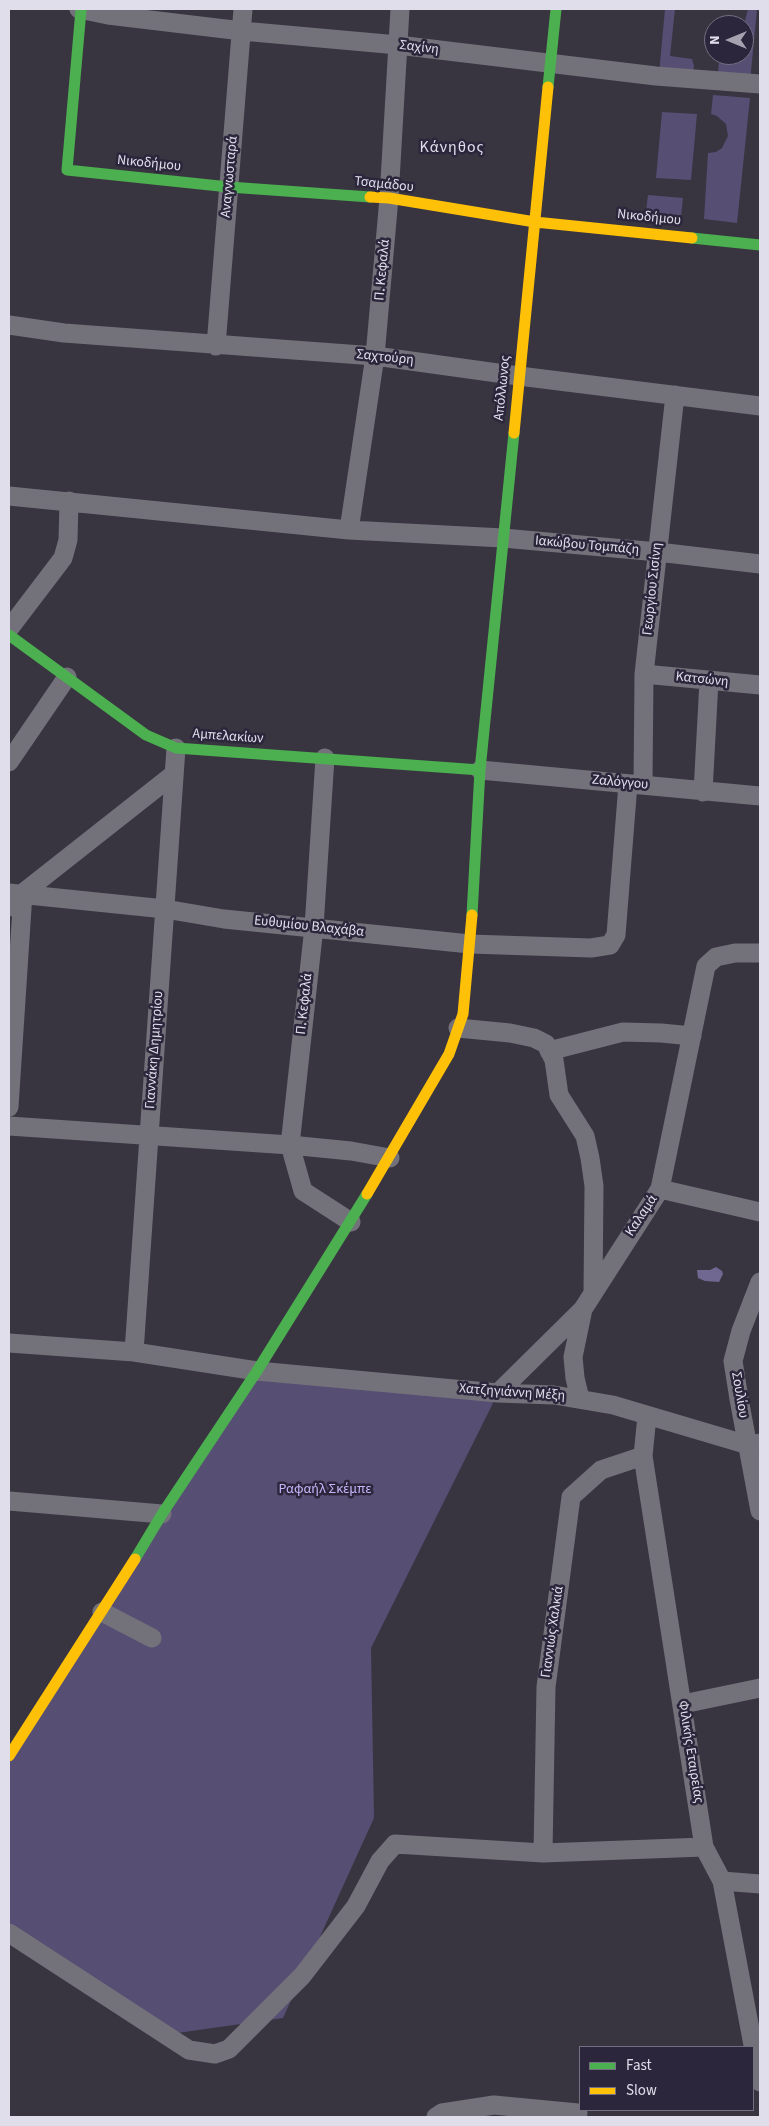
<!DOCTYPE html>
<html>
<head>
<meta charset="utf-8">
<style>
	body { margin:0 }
	#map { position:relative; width:769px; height:2126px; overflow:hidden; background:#383541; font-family:"Source Sans 3",sans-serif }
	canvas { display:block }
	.frame { position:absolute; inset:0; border:10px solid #e1deec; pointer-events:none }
	.legend { position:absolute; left:579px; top:2046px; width:175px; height:65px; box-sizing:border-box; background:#2b263b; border:1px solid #747082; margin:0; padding:6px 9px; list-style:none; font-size:15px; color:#e1deec }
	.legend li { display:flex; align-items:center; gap:10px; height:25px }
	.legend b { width:25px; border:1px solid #747082 }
	.north { position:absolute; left:704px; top:15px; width:50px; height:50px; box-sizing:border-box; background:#2b263b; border:1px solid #747082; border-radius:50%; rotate:270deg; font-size:14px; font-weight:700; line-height:20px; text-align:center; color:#e1deec }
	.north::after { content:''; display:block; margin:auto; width:18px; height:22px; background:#a6a3b0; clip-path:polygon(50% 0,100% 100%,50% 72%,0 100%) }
</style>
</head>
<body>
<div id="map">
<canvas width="769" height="2126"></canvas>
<div class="frame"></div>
<ul class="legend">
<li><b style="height:6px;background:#4caf50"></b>Fast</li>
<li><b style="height:6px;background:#ffc107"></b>Slow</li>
</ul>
<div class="north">N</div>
</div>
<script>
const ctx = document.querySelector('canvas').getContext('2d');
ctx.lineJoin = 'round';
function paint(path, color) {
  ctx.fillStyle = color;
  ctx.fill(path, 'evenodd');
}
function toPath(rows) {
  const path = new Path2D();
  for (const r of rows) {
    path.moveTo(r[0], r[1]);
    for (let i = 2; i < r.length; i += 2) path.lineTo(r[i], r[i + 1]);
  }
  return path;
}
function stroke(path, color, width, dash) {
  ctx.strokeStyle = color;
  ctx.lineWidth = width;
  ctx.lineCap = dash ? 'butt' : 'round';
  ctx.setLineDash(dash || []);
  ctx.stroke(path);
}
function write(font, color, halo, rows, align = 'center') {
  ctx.font = font + ' "Source Sans 3",sans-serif';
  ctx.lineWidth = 5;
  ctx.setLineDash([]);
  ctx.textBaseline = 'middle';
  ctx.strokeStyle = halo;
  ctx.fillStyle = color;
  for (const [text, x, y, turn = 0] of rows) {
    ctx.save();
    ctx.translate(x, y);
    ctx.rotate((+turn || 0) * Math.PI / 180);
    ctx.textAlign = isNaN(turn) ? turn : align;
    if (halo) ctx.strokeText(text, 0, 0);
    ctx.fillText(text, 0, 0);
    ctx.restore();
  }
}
paint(toPath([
	[665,9,675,9,670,56,692,59,694,66,693,72,659,74],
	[748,9,757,9,750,82,717,79,719,63,731,59,731,55,744,55,744,25],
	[713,95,750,98,737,223,704,219,708,153,716,152,722,148,728,136,726,124,717,116,711,114],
	[662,112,697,114,691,180,656,178],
	[648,195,683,198,681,216,646,212],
	[257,1371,498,1393,371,1648,374,1818,283,2018,170,2034,9,1925,9,1756]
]), '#574e74');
paint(toPath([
	[716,1267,722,1271,723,1274,719,1282,705,1281,698,1278,697,1270,710,1270]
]), '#716892');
stroke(toPath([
	[79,9,108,15,242,31,398,45,656,76,760,84],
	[9,325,64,333,375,356,519,376,760,406],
	[216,346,243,9],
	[9,496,349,530,503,538,658,552,760,564],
	[349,530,375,356,389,198,400,9],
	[9,629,63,558,68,540,69,501],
	[644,674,760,685],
	[325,758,314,927,290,1145,303,1191,351,1222],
	[9,762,67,677],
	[480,770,760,796],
	[643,784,644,674,675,395],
	[703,792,709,681],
	[9,893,165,909,224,919,470,944,591,948,610,945,616,935,628,784],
	[9,907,23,893,174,774],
	[458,1028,510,1033,534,1038,546,1044,554,1060,559,1095,585,1136,590,1158,594,1186,593,1292],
	[549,1051,623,1032,661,1033,692,1036],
	[9,1107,23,893],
	[9,1126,290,1145,351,1151,390,1158],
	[660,1189,760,1212],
	[760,1282,741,1331,733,1361,739,1399,760,1511],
	[9,1343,134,1352,257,1371,498,1393,554,1395,613,1405,748,1445,760,1443],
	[134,1352,176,748],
	[498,1393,583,1309,660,1189,706,966,716,957,735,953,760,953],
	[580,1399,575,1378,573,1357,583,1309],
	[647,1416,643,1456,704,1847,722,1881,760,2082],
	[9,1501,162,1514],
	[102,1612,152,1638],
	[683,1704,760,1688],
	[543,1853,546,1687,571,1497,601,1470,643,1456],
	[722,1881,760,1884],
	[9,1933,189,2050,215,2054,229,2049,302,1976,356,1906,380,1861,395,1844,543,1853,704,1847],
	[436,2117,442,2113,494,2105,578,2113]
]), '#737179', 19);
stroke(toPath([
	[81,10,67,170,229,187,370,197],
	[548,87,556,9],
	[692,238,760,245],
	[9,635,146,735,176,748,480,770],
	[472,915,480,770,514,433],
	[135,1559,162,1514,257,1371,367,1194]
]), '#4caf50', 11);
stroke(toPath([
	[370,197,389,198,535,222,692,238],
	[514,433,548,87],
	[367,1194,449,1054,463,1014,472,915],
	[9,1756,135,1559]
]), '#ffc107', 11);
write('14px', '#e1deec', '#2b263b', [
	["Σαχίνη",419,48,7],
	["Νικοδήμου",149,164,6],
	["Αναγνωσταρά",230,177,-85],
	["Τσαμάδου",384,185,6],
	["Νικοδήμου",649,218,6],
	["Π. Κεφαλά",383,270,-85],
	["Σαχτούρη",385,358,6],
	["Απόλλωνος",503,388,-84],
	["Ιακώβου Τομπάζη",587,546,5],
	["Γεωργίου Σισίνη",653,589,-84],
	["Κατσώνη",702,680,6],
	["Αμπελακίων",228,737,4],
	["Ζαλόγγου",620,783,5],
	["Ευθυμίου Βλαχάβα",309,927,6],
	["Π. Κεφαλά",305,1004,-84],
	["Γιαννάκη Δημητρίου",155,1050,-86],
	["Καλαμά",642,1216,-57],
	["Χατζηγιάννη Μέξη",512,1393,4],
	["Σουλίου",739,1395,80],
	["Γιαννιώς Χαλκιά",553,1632,-82],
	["Φιλικής Εταιρείας",690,1752,81]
]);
write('14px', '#c6b6fc', '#2b263b', [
	["Ραφαήλ Σκέμπε",325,1490]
]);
ctx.letterSpacing = '1px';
write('16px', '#e1deec', '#2b263b', [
	["Κάνηθος",452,148]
]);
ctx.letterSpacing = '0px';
</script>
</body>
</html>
